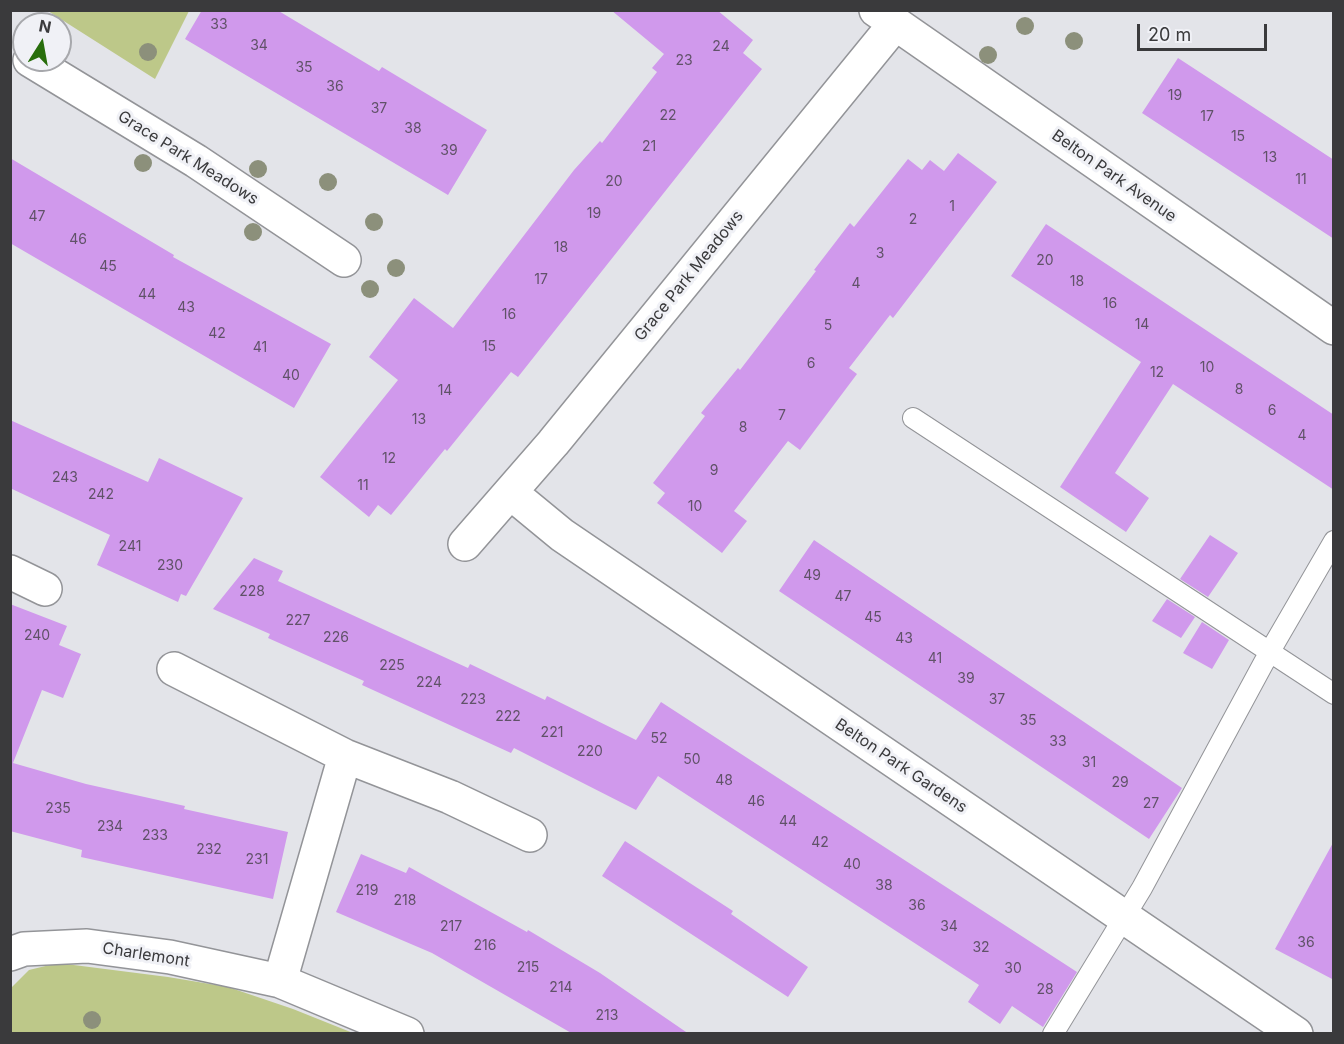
<!DOCTYPE html>
<html>
<head>
<meta charset="utf-8">
<style>
	body { margin:0 }
	#map { position:relative; width:1344px; height:1044px; overflow:hidden; background:#e3e4e9; font-family:Inter,sans-serif }
	canvas { display:block }
	.frame { position:absolute; inset:0; border:12px solid #3a3a3c; pointer-events:none }
	.north { position:absolute; left:12px; top:12px; width:60px; height:60px; box-sizing:border-box; background:#f0f1f6; border:2px solid #a7a8ac; border-radius:50%; rotate:11deg; font-size:16px; font-weight:700; line-height:24px; text-align:center; color:#3a3a3c }
	.north::after { content:''; display:block; margin:auto; width:21px; height:27px; background:#286e0c; clip-path:polygon(50% 0,100% 100%,50% 72%,0 100%) }
	.scale { position:absolute; left:1137px; top:24px; width:130px; height:27px; box-sizing:border-box; border:3px solid #3a3a3c; border-top:0; padding-left:8px; font-size:18px; line-height:21px; white-space:nowrap; color:#3a3a3c; -webkit-text-stroke:4px #f0f1f6; paint-order:stroke }
</style>
</head>
<body>
<div id="map">
<canvas width="1344" height="1044"></canvas>
<div class="frame"></div>
<div class="north">N</div>
<div class="scale">20 m</div>
</div>
<script>
const ctx = document.querySelector('canvas').getContext('2d');
ctx.lineJoin = 'round';
function paint(path, color) {
  ctx.fillStyle = color;
  ctx.fill(path, 'evenodd');
}
function toPath(rows) {
  const path = new Path2D();
  for (const r of rows) {
    path.moveTo(r[0], r[1]);
    for (let i = 2; i < r.length; i += 2) path.lineTo(r[i], r[i + 1]);
  }
  return path;
}
function stroke(path, color, width, dash) {
  ctx.strokeStyle = color;
  ctx.lineWidth = width;
  ctx.lineCap = dash ? 'butt' : 'round';
  ctx.setLineDash(dash || []);
  ctx.stroke(path);
}
function write(font, color, halo, rows, align = 'center') {
  ctx.font = font + ' Inter,sans-serif';
  ctx.lineWidth = 6;
  ctx.setLineDash([]);
  ctx.textBaseline = 'middle';
  ctx.strokeStyle = halo;
  ctx.fillStyle = color;
  for (const [text, x, y, turn = 0] of rows) {
    ctx.save();
    ctx.translate(x, y);
    ctx.rotate((+turn || 0) * Math.PI / 180);
    ctx.textAlign = isNaN(turn) ? turn : align;
    if (halo) ctx.strokeText(text, 0, 0);
    ctx.fillText(text, 0, 0);
    ctx.restore();
  }
}
paint(toPath([
	[48,11,189,10,189,11,155,79],
	[58,963,168,977,228,987,293,1009,353,1033,11,1034,11,988,29,970]
]), '#bdc889');
paint(toPath([
	[202,10,277,10,379,71,382,67,487,130,448,195,185,39],
	[611,10,717,10,753,40,743,53,762,69,518,377,511,372,447,451,445,449,391,515,378,505,369,517,320,477,398,380,369,357,414,298,453,328,574,170,600,141,602,143,657,72,652,68,664,54],
	[1178,58,1334,160,1334,239,1142,113],
	[958,153,997,182,893,318,890,315,849,368,857,374,800,450,788,441,734,511,747,521,722,553,657,503,665,493,653,483,705,416,701,413,738,368,740,370,816,271,814,270,834,244,850,223,854,227,908,159,922,170,930,160,944,171],
	[10,158,174,255,173,257,331,344,294,408,10,243],
	[1046,224,1334,415,1334,490,1173,384,1115,473,1149,498,1126,532,1060,487,1141,362,1011,276],
	[10,420,148,482,159,458,243,498,186,596,181,594,178,602,97,565,110,535,10,488],
	[1210,535,1238,553,1208,597,1180,579],
	[814,540,1182,788,1149,839,779,591],
	[254,558,283,571,278,581,468,668,470,664,545,700,547,696,636,740,661,702,1077,972,1043,1027,1012,1006,1000,1024,968,1002,979,985,658,776,636,810,514,748,511,753,362,685,364,681,268,638,270,634,213,609],
	[1167,599,1195,617,1181,638,1152,621],
	[10,604,67,626,59,645,81,654,63,698,42,690,13,763,86,784,185,806,184,809,288,832,273,899,81,857,82,850,10,831],
	[1202,622,1229,640,1212,669,1183,653],
	[625,841,733,911,731,914,808,967,788,997,602,876],
	[1334,841,1334,980,1275,949],
	[361,854,406,873,409,867,527,932,528,930,600,973,689,1034,573,1034,432,953,336,912]
]), '#d099ec');
const service = toPath([
	[913,418,1334,694],
	[1053,1034,1142,888,1269,653,1334,541]
]);
const minor = toPath([
	[876,10,1334,328],
	[30,60,196,161,344,260],
	[511,493,562,535,1296,1034],
	[465,544,553,443,895,24],
	[10,572,45,589],
	[174,669,345,756,450,797,530,835],
	[10,954,24,949,87,946,170,957,280,981,407,1034],
	[280,981,345,756]
]);
stroke(service, '#939498', 22);
stroke(minor, '#939498', 36);
stroke(service, '#fff', 20);
stroke(minor, '#fff', 33);
ctx.fillStyle = '#8c907b';
for (const [x, y] of [
	[1025,26],
	[1074,41],
	[148,52],
	[988,55],
	[143,163],
	[258,169],
	[328,182],
	[374,222],
	[253,232],
	[396,268],
	[370,289],
	[92,1020]
]) {
  ctx.beginPath();
  ctx.arc(x, y, 9, 0, 2 * Math.PI);
  ctx.fill();
}
write('14px', '#605268', null, [
	["33",219,25],
	["34",259,46],
	["24",721,47],
	["23",684,61],
	["35",304,68],
	["36",335,87],
	["19",1175,96],
	["37",379,109],
	["22",668,116],
	["17",1207,117],
	["38",413,129],
	["15",1238,137],
	["21",649,147],
	["39",449,151],
	["13",1270,158],
	["11",1301,180],
	["20",614,182],
	["1",952,207],
	["19",594,214],
	["47",37,217],
	["2",913,220],
	["46",78,240],
	["18",561,248],
	["3",880,254],
	["20",1045,261],
	["45",108,267],
	["17",541,280],
	["18",1077,282],
	["4",856,284],
	["44",147,295],
	["16",1110,304],
	["43",186,308],
	["16",509,315],
	["14",1142,325],
	["5",828,326],
	["42",217,334],
	["15",489,347],
	["41",260,348],
	["6",811,364],
	["10",1207,368],
	["12",1157,373],
	["40",291,376],
	["8",1239,390],
	["14",445,391],
	["6",1272,411],
	["7",782,416],
	["13",419,420],
	["8",743,428],
	["4",1302,436],
	["12",389,459],
	["9",714,471],
	["243",65,478],
	["11",363,486],
	["242",101,495],
	["10",695,507],
	["241",130,547],
	["230",170,566],
	["49",812,576],
	["228",252,592],
	["47",843,597],
	["45",873,618],
	["227",298,621],
	["240",37,636],
	["226",336,638],
	["43",904,639],
	["41",935,659],
	["225",392,666],
	["39",966,679],
	["224",429,683],
	["223",473,700],
	["37",997,700],
	["222",508,717],
	["35",1028,721],
	["221",552,733],
	["52",659,739],
	["33",1058,742],
	["220",590,752],
	["50",692,760],
	["31",1089,763],
	["48",724,781],
	["29",1120,783],
	["46",756,802],
	["27",1151,804],
	["235",58,809],
	["44",788,822],
	["234",110,827],
	["233",155,836],
	["42",820,843],
	["232",209,850],
	["231",257,860],
	["40",852,865],
	["38",884,886],
	["219",367,891],
	["218",405,901],
	["36",917,906],
	["217",451,927],
	["34",949,927],
	["36",1306,943],
	["216",485,946],
	["32",981,948],
	["215",528,968],
	["30",1013,969],
	["214",561,988],
	["28",1045,990],
	["213",607,1016]
]);
write('16px', '#3a3a3c', '#f0f1f6', [
	["Grace Park Meadows",188,158,32],
	["Belton Park Avenue",1114,176,35],
	["Grace Park Meadows",689,276,-51],
	["Belton Park Gardens",901,766,34],
	["Charlemont",146,955,9]
]);
</script>
</body>
</html>
